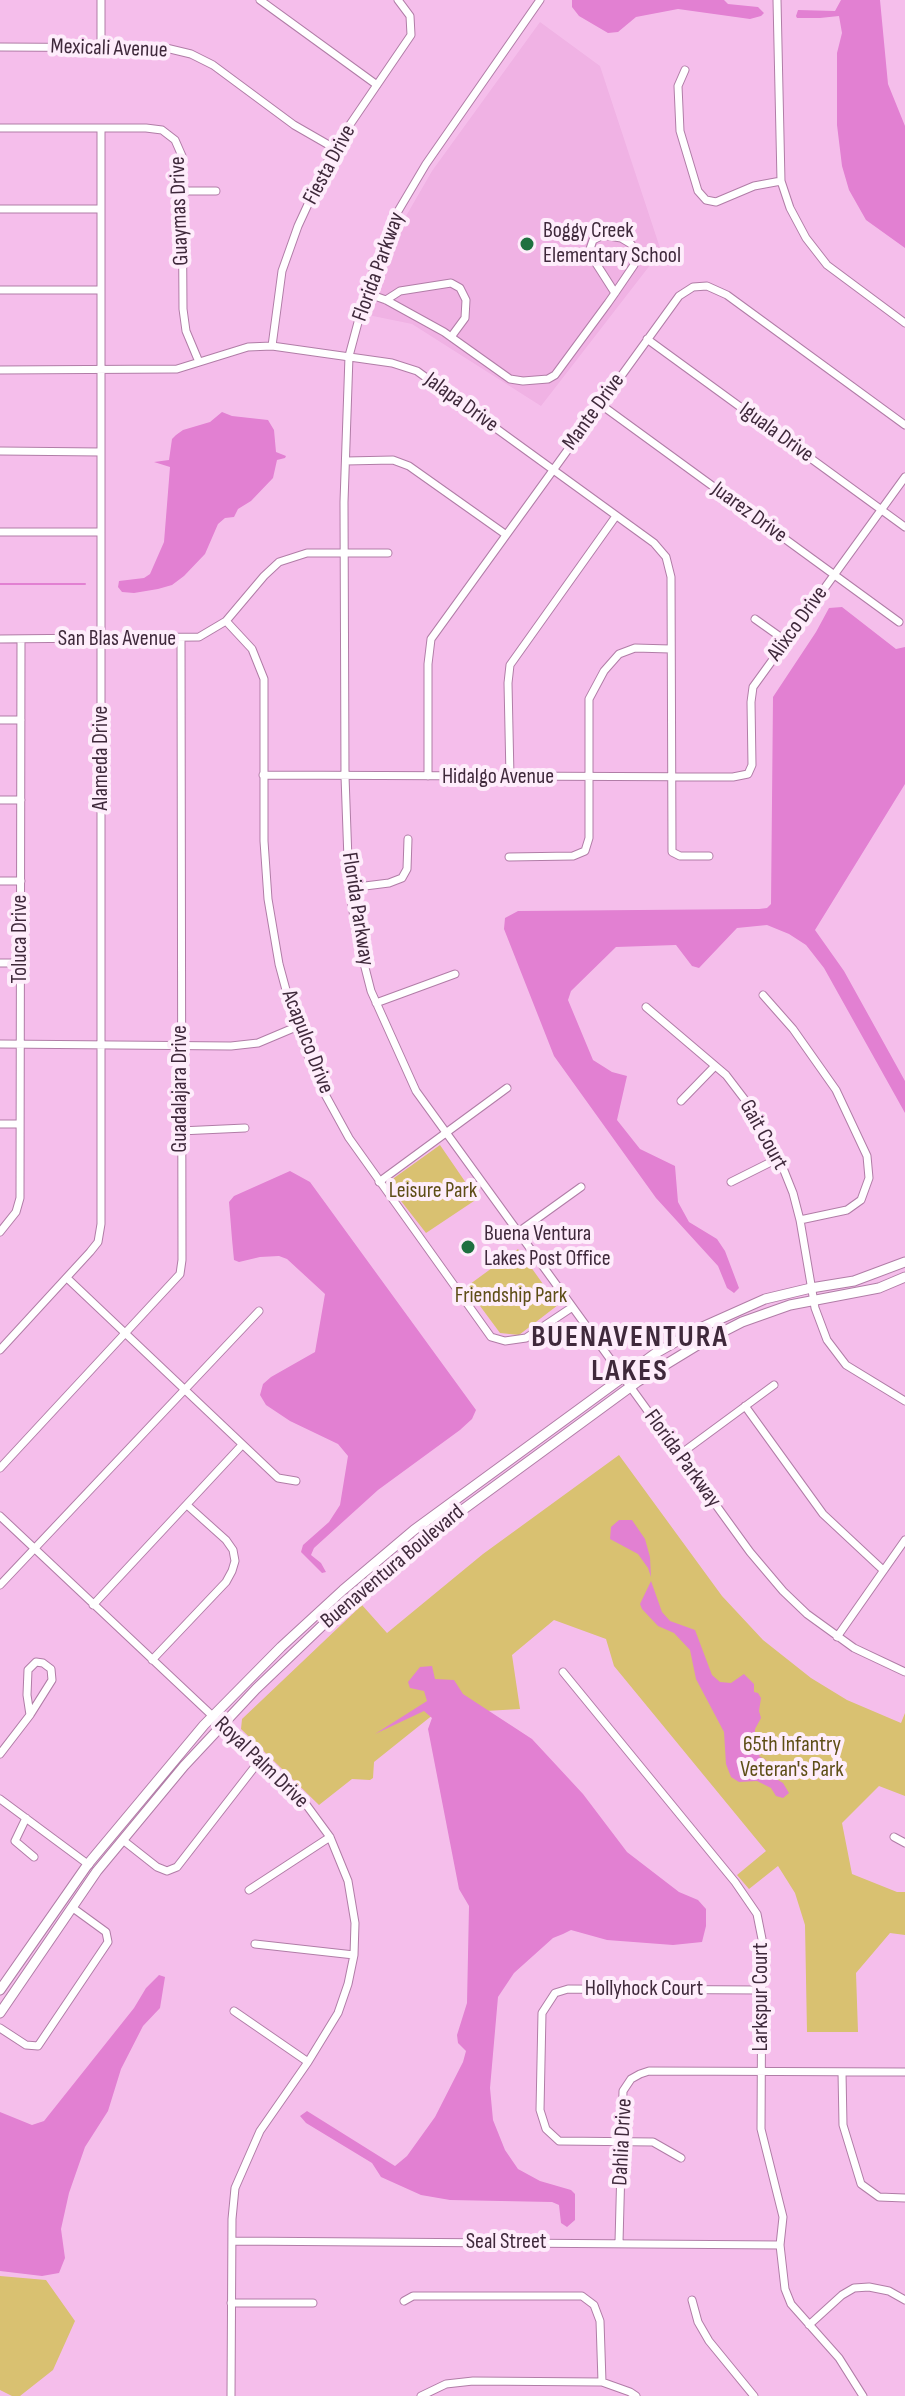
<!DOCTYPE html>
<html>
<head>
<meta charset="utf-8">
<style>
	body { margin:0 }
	canvas { display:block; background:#f5beeb }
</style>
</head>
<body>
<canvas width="905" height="2396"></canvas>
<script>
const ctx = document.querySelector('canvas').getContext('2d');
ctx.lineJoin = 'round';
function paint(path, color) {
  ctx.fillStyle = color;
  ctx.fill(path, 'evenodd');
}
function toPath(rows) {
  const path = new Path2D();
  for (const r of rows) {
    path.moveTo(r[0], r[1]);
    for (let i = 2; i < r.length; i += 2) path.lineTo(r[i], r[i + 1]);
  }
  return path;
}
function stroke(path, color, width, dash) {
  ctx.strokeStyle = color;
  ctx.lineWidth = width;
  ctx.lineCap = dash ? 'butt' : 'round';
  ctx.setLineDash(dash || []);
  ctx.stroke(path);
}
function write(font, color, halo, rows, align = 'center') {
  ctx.font = font + ' "Sofia Sans Condensed",sans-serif';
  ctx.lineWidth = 8;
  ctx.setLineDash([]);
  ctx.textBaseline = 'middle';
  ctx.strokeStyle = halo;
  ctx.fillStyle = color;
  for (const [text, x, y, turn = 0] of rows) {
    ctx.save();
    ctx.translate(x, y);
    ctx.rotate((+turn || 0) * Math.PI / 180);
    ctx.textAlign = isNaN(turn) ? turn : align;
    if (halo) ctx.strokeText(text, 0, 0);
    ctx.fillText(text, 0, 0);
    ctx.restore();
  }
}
paint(toPath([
	[540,22,600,66,661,251,541,406,412,324,368,315,402,223,432,171]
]), '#f0b2e4');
paint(toPath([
	[440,1145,477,1199,426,1233,387,1183],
	[518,1249,558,1305,519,1335,500,1333,466,1287],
	[619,1455,722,1596,763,1640,811,1678,847,1700,901,1723,905,1713,905,1796,879,1786,842,1823,852,1874,897,1892,905,1892,905,1935,890,1933,856,1973,858,2032,807,2032,805,1925,795,1893,778,1866,749,1889,737,1875,766,1851,614,1666,606,1639,554,1620,512,1655,520,1709,434,1714,374,1762,373,1778,370,1780,352,1779,319,1805,241,1729,242,1719,362,1605,387,1633,483,1554],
	[0,2276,46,2280,75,2321,53,2370,20,2396,12,2396,0,2390]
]), '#d9c171');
paint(toPath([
	[572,0,724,0,728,4,758,7,764,13,761,16,750,19,678,9,636,17,618,32,608,33,579,16,572,7],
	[841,0,880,0,888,84,905,126,905,248,866,220,849,190,842,166,837,125,837,53,842,33,839,16,820,18,797,18,796,16,798,10,835,11],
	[222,412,232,416,268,420,274,430,276,452,286,456,285,458,277,460,273,478,251,501,238,509,234,517,225,518,218,524,205,554,184,576,172,585,158,589,134,593,122,592,118,587,119,581,144,578,150,574,164,542,170,467,154,462,169,460,172,439,176,435,183,430,210,422],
	[842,607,896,649,905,647,905,784,815,930,844,971,905,1081,905,1113,824,968,806,945,789,934,767,925,737,928,699,968,692,966,676,945,616,947,571,991,568,1000,593,1060,612,1072,627,1076,617,1120,640,1149,675,1166,678,1202,689,1222,717,1239,725,1251,739,1288,734,1293,727,1288,718,1266,656,1198,554,1056,504,929,505,918,518,911,759,909,767,908,771,904,773,697,816,632,829,608],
	[290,1171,310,1182,476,1410,472,1419,460,1430,378,1490,314,1548,311,1555,321,1563,326,1572,322,1573,301,1552,303,1545,329,1522,340,1505,348,1456,338,1444,290,1421,266,1405,260,1395,263,1384,271,1377,315,1352,325,1294,287,1259,279,1256,260,1257,239,1262,234,1260,232,1239,229,1202,234,1196],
	[619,1520,632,1520,645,1539,650,1557,651,1577,648,1568,638,1554,610,1539,611,1527],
	[651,1581,662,1612,670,1621,695,1630,712,1675,720,1682,731,1683,744,1674,754,1684,754,1692,758,1693,761,1698,759,1711,761,1718,755,1729,755,1739,761,1753,759,1756,766,1760,767,1768,773,1777,783,1783,789,1793,783,1798,776,1796,771,1788,757,1781,739,1782,731,1777,726,1764,724,1732,696,1679,690,1650,674,1633,658,1626,642,1609,640,1604],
	[432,1666,435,1679,454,1680,463,1694,532,1739,583,1794,627,1852,679,1892,698,1900,706,1909,706,1926,702,1942,673,1945,607,1940,571,1930,563,1934,553,1938,514,1973,498,1997,490,2088,493,2120,505,2150,518,2169,540,2181,571,2190,575,2194,575,2220,567,2227,561,2223,559,2205,552,2202,450,2200,421,2195,381,2177,372,2163,306,2123,300,2116,307,2111,395,2166,407,2156,435,2117,463,2062,466,2051,458,2043,457,2035,467,2003,469,1906,459,1889,428,1729,432,1718,424,1711,375,1734,427,1701,424,1691,410,1688,408,1682,420,1667],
	[159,1975,165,1977,160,2008,143,2026,121,2069,108,2111,85,2147,69,2193,61,2229,65,2258,59,2273,42,2276,0,2271,0,2112,32,2125,44,2121,134,2008,146,1988]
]), '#e280d2');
stroke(toPath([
	[0,584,85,584]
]), '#e280d2', 2);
const minor = toPath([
	[101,0,101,47],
	[260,0,377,85],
	[540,0,426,164,394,218,368,285,349,356,344,502,345,776,349,888,358,940,371,991,416,1091,750,1552,783,1591,807,1614,854,1648,905,1672],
	[777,0,781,181,790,208,806,238,827,265,905,323],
	[0,47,166,48,191,54,213,65,294,125,334,148],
	[685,70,678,86,680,131,698,191,706,200,716,202,754,186,781,181],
	[0,128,146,128,162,130,175,140,182,156,183,309,186,331,199,362],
	[183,191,216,191],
	[0,209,101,209],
	[0,290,101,290],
	[366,293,386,300,444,332,510,379,523,381,548,379,555,375,608,303,615,293,634,265,636,251,631,244,621,238,603,235,593,240,590,249,592,257,615,293],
	[386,300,400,291,451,283,460,288,466,300,465,318,451,337],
	[647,339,905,527],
	[272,346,282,271,298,226,334,148,411,35,410,16,398,0],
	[0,370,177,369,248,347,272,346,392,363,417,371,654,543,666,557,671,577,672,852,680,856,709,856],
	[600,404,899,622],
	[0,451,101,452],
	[346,461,393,460,409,466,505,534],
	[0,532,101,532],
	[755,619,786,641],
	[226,621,252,649,264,679,264,841,268,899,279,964,296,1027,321,1087,349,1138,491,1337,505,1341,526,1338,571,1308],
	[0,639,199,637,226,621,264,576,279,562,307,553,388,553],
	[0,720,21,720],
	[263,775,733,777,748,774,752,765,751,702,753,687,905,477],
	[428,776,428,664,431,639,679,296,693,287,707,286,727,295,905,425],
	[510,777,508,683,510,665,616,516],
	[0,800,21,800],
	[509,857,573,856,585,851,589,838,589,699,604,671,619,654,635,648,670,649],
	[0,881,21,881],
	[349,888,389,883,402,878,407,869,408,839],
	[0,963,19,963],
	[763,995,793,1029,836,1090,867,1156,869,1178,861,1200,847,1210,800,1220],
	[376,1003,455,974],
	[646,1007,726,1075,755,1113,779,1158,793,1193,800,1220,815,1308,827,1340,846,1365,905,1401],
	[0,1044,231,1046,258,1043,296,1027],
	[681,1101,715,1066],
	[0,1124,19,1124],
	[180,1131,245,1128],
	[379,1182,507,1088],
	[731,1182,779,1158],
	[0,1232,16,1212,20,1198,21,639],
	[517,1233,581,1187],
	[67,1278,278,1478,296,1481],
	[0,1350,90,1252,98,1242,101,1224,101,128],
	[745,1406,823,1514,883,1570],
	[679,1455,774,1385],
	[0,1468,180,1274,182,1260,181,639],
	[0,1516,305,1803,330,1837,348,1881,355,1923,354,1955,348,1984,338,2013,308,2062,260,2131,235,2188,232,2219,231,2396],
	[0,1585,259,1311],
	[93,1605,242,1445],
	[837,1637,905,1540],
	[152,1660,226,1582,232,1571,235,1561,233,1550,226,1540,187,1505],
	[563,1672,735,1882,757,1914,762,1939,761,2129,783,2217,780,2245,785,2289,791,2304,839,2358,863,2396],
	[0,1754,30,1715,52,1680,51,1669,43,1663,36,1662,28,1670,27,1695,30,1715],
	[0,1799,89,1865],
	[26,1818,15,1841,34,1857],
	[894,1837,905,1843],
	[124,1841,157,1867,167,1871,177,1867,260,1760],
	[249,1890,330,1837],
	[255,1944,354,1955],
	[234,2011,308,2062],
	[0,2028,26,2045,38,2046,108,1942,106,1932,73,1908],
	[842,2072,843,2125,861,2184,879,2197,905,2198],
	[681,2158,653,2142,559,2141,546,2129,540,2110,542,2013,555,1993,568,1989,762,1990],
	[232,2241,780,2245],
	[619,2242,623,2091,631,2079,640,2074,649,2071,905,2072],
	[692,2300,698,2322,709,2341,754,2396],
	[404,2301,413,2296,582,2296,594,2305,600,2321,602,2382],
	[231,2303,313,2303],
	[809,2325,842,2295,854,2288,869,2287,889,2291,905,2300],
	[421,2396,446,2384,473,2381,602,2382,630,2392,636,2396]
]);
const major = toPath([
	[0,1990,88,1864,204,1725,281,1647,343,1590,414,1530,656,1353,700,1328,765,1299,811,1288,854,1281,905,1262],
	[0,2013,97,1871,184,1766,256,1689,349,1600,416,1544,637,1382,701,1343,742,1322,790,1305,879,1288,905,1277]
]);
stroke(minor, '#b17da7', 9);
stroke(major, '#b17da7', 11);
stroke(minor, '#fff', 7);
stroke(major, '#fff', 9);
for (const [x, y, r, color] of [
	[527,244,8,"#1f7040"],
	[468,1247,8,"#1f7040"]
]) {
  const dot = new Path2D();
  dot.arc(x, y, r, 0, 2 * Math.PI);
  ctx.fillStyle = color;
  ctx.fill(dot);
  stroke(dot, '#feedfb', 3);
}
write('22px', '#3f293b', '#feedfb', [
	["Mexicali Avenue",109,49,2],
	["Fiesta Drive",330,165,-62],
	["Guaymas Drive",180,211,-92],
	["Florida Parkway",379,267,-70],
	["Jalapa Drive",461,403,36],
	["Mante Drive",594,412,-54],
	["Iguala Drive",776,433,36],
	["Juarez Drive",749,513,36],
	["Alixco Drive",798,624,-54],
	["San Blas Avenue",117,639],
	["Alameda Drive",101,758,-90],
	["Hidalgo Avenue",498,777],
	["Florida Parkway",357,909,81],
	["Toluca Drive",20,939,-90],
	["Acapulco Drive",307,1042,69],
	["Guadalajara Drive",180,1089,-90],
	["Gait Court",763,1135,61],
	["Florida Parkway",682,1459,54],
	["Buenaventura Boulevard",393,1567,-40],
	["Royal Palm Drive",261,1763,44],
	["Hollyhock Court",644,1989],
	["Larkspur Court",761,1997,-90],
	["Dahlia Drive",623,2142,-87],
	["Seal Street",506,2242]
]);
write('22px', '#3f293b', '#feedfb', [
	["Boggy Creek",543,231],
	["Elementary School",543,256],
	["Buena Ventura",484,1234],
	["Lakes Post Office",484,1259]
], 'left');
write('22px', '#5e4e17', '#feedfb', [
	["Leisure Park",433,1191],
	["Friendship Park",511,1296],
	["65th Infantry",792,1745],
	["Veteran's Park",792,1770]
]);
ctx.letterSpacing = '2px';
write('bold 30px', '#3f293b', '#feedfb', [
	["BUENAVENTURA",630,1338],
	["LAKES",630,1372]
]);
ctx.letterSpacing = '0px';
</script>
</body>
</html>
